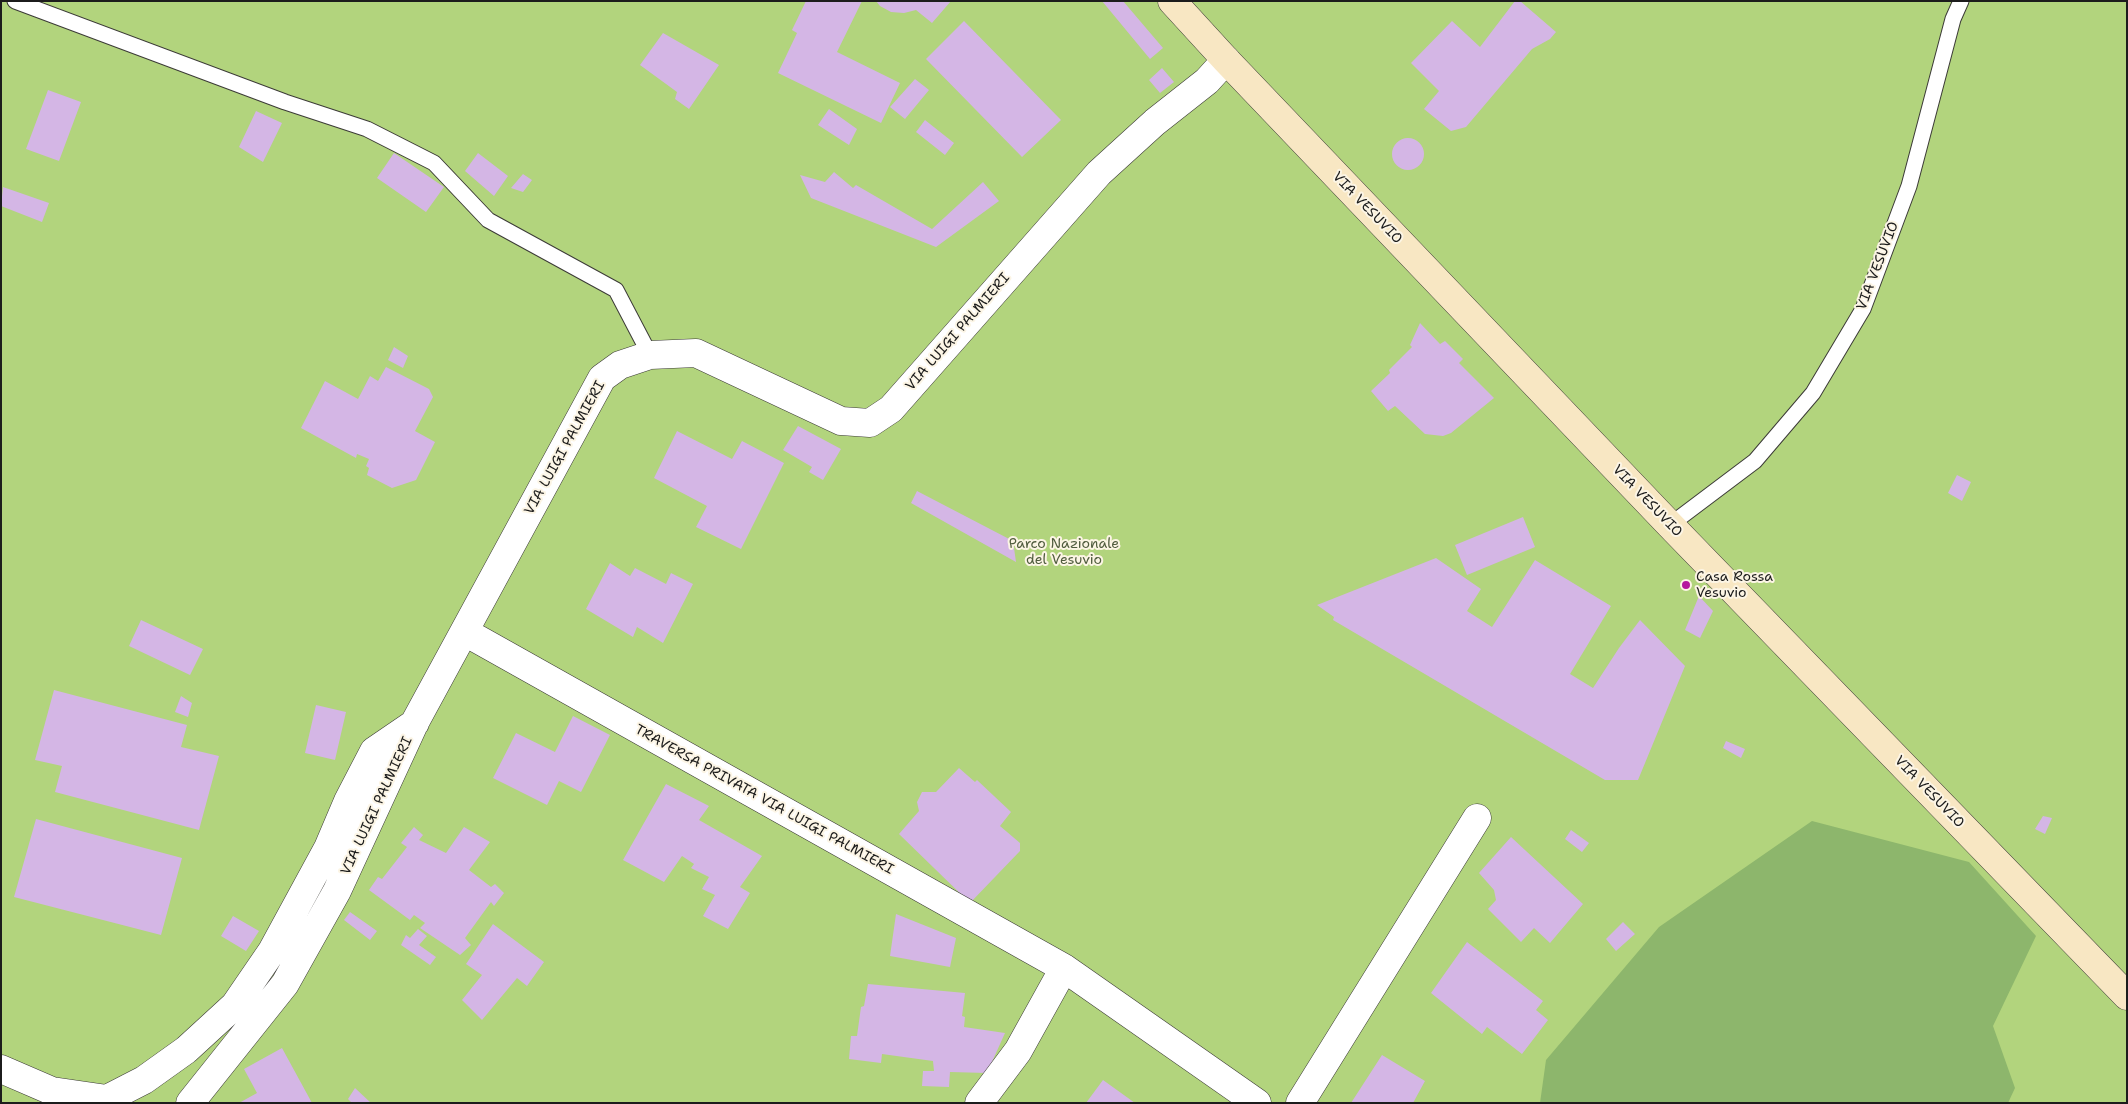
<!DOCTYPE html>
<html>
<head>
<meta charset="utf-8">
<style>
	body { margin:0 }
	#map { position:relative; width:2128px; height:1104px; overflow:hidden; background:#f2ead0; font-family:"Shantell Sans",sans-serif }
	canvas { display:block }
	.frame { position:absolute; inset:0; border:2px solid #1c1c1c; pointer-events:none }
</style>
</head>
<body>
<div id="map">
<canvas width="2128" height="1104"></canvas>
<div class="frame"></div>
</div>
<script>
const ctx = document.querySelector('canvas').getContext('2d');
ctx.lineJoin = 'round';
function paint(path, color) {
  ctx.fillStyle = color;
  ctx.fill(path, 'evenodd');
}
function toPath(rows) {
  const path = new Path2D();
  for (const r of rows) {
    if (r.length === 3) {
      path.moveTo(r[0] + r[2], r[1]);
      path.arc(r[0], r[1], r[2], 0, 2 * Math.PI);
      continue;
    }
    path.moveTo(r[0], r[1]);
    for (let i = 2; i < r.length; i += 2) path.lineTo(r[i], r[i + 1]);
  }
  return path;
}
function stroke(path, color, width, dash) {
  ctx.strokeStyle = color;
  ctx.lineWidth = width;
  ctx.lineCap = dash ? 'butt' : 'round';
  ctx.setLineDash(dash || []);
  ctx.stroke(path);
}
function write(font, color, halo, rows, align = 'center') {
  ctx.font = font + ' "Shantell Sans",sans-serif';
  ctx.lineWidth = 4;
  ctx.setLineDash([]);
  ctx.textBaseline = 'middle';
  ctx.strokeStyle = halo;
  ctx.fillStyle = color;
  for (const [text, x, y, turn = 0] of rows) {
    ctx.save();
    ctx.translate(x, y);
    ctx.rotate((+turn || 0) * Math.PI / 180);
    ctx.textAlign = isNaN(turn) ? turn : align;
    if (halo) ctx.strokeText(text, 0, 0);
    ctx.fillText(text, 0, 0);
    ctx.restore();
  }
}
paint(toPath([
	[1,1,2127,1,2127,1103,1,1103]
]), '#b2d47d');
paint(toPath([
	[1812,821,1969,862,2036,936,1993,1026,2015,1088,2008,1103,1540,1103,1546,1060,1659,927]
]), '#8db66c');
paint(toPath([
	[806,1,862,1,837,52,900,83,881,123,778,73,797,33,792,30],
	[876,1,951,1,932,23,916,10,904,13,891,12,880,6],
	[1102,1,1123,1,1163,48,1150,59],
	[1515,1,1520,1,1556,32,1550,39,1532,49,1466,127,1451,131,1424,109,1439,91,1411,63,1452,21,1480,47],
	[964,21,1061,120,1022,157,926,59],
	[663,33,719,65,689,109,675,99,677,92,640,65],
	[1162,68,1174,82,1160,93,1149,80],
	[915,79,929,90,905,119,890,107],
	[48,90,81,102,59,161,26,149],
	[829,109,857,129,849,145,818,125],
	[256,111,282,123,263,162,239,147],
	[925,120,954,143,945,155,916,132],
	[1408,154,16],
	[394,153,444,187,426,212,377,178],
	[478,153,508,176,494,196,465,171],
	[834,172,853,188,856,185,932,229,983,182,999,201,936,247,811,198,800,175,825,182],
	[523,174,532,180,523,192,511,188],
	[3,187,49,203,42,222,1,206],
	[1420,323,1440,344,1445,341,1463,359,1459,363,1494,398,1451,433,1443,436,1425,434,1395,406,1388,411,1371,391,1390,373,1389,370,1412,347,1410,345],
	[394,347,408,356,403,368,388,360],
	[386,367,429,389,433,397,415,431,435,442,416,480,392,488,367,475,369,468,366,466,369,459,357,454,356,458,301,428,325,381,358,399,370,376,378,381],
	[798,426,841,449,823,480,809,472,812,467,783,450],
	[677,431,732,459,742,441,784,463,741,549,696,527,707,506,654,478],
	[1957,475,1971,482,1962,501,1948,493],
	[917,491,1013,541,1016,562,911,503],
	[1523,517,1535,547,1467,575,1455,545],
	[1436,558,1481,589,1467,611,1492,627,1535,560,1611,606,1570,674,1593,688,1619,648,1640,620,1685,666,1638,780,1605,780,1333,620,1334,617,1317,605],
	[610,563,630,576,635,568,666,584,671,573,693,584,663,643,637,627,633,637,586,609],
	[1699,596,1713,611,1700,638,1685,630],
	[141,620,203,649,190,675,129,646],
	[54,690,187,725,181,747,219,756,199,830,55,792,62,766,35,760],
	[181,696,192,703,188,717,175,712],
	[316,705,346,712,335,760,305,753],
	[573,716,610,735,581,792,559,781,547,805,493,778,516,733,555,752],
	[1726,741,1745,749,1741,758,1723,748],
	[959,768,975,782,977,780,1011,812,1000,826,1020,843,1020,851,970,903,899,834,919,811,917,802,922,792,936,792],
	[666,784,709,806,699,820,762,856,740,887,750,893,728,929,703,916,715,895,702,889,709,877,691,868,694,864,682,856,664,882,623,860],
	[2043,816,2052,818,2045,834,2035,829],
	[36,819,182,858,161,935,14,897],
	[414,827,423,835,419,840,446,853,464,827,490,842,469,870,491,887,495,884,504,893,494,906,491,902,465,938,471,945,460,955,420,928,425,923,414,915,410,920,369,890,378,877,382,879,407,847,401,843],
	[1571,830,1589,843,1582,852,1565,839],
	[1511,837,1583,904,1550,943,1534,928,1521,942,1488,909,1496,900,1494,890,1479,873],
	[350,912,377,931,370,940,344,920],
	[896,914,956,938,950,967,890,956],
	[233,916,259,931,246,951,221,936],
	[1623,922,1635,934,1616,951,1606,939],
	[493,924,544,962,527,986,517,978,482,1020,462,1000,482,975,466,964],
	[418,929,427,936,419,945,436,957,430,965,401,945,406,935,410,938],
	[1467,942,1543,1001,1536,1010,1548,1020,1522,1054,1487,1027,1482,1034,1431,993],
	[868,984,965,993,962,1016,965,1017,964,1027,1005,1033,987,1073,950,1072,949,1087,922,1086,923,1071,934,1071,933,1061,882,1054,881,1063,849,1059,851,1036,857,1036,861,1007,864,1006],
	[282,1048,312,1103,239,1103,257,1093,244,1069],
	[1382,1055,1425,1081,1413,1103,1351,1103],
	[1103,1080,1135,1103,1086,1103],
	[355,1088,371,1103,352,1103,348,1099]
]), '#d4b6e5');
const lane = toPath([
	[15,1,285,102,367,129,434,163,488,220,616,290,650,355],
	[1670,525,1755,461,1813,393,1863,309,1909,186,1953,19,1961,1]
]);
const street = toPath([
	[465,632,1064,968],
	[1,1069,52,1091,107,1099,144,1080,186,1050,235,1005,272,951,328,848,348,801,374,751,415,723],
	[190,1103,285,984,337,891,415,722,602,378,620,365,650,355,696,353,841,421,870,423,891,409,1099,173,1155,122,1207,81,1226,60],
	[979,1103,1018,1051,1064,968,1257,1103],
	[1300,1103,1477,818]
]);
const secondary = toPath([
	[1172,1,1226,60,1670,525,2127,996]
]);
stroke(lane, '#3c3b37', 17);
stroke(street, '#3c3b37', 29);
stroke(secondary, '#3c3b37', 29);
stroke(lane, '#fff', 15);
stroke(street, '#fff', 28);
stroke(secondary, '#f8e7c3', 28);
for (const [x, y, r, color] of [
	[1686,585,5,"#b5179e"]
]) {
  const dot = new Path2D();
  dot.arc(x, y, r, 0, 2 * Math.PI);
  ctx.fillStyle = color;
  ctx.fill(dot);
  stroke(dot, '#fcf5e5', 2);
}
write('14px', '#1c1c1c', '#fcf5e5', [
	["VIA VESUVIO",1367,208,46],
	["VIA VESUVIO",1878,266,-69],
	["VIA LUIGI PALMIERI",958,332,-49],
	["VIA LUIGI PALMIERI",565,448,-61],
	["VIA VESUVIO",1647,501,46],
	["VIA VESUVIO",1929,792,46],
	["TRAVERSA PRIVATA VIA LUIGI PALMIERI",764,800,29],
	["VIA LUIGI PALMIERI",377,806,-65]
]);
write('14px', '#505c3e', '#fcf5e5', [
	["Parco Nazionale",1064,544],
	["del Vesuvio",1064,560]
]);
write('14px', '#1c1c1c', '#fcf5e5', [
	["Casa Rossa",1696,577],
	["Vesuvio",1696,593]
], 'left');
</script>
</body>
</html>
